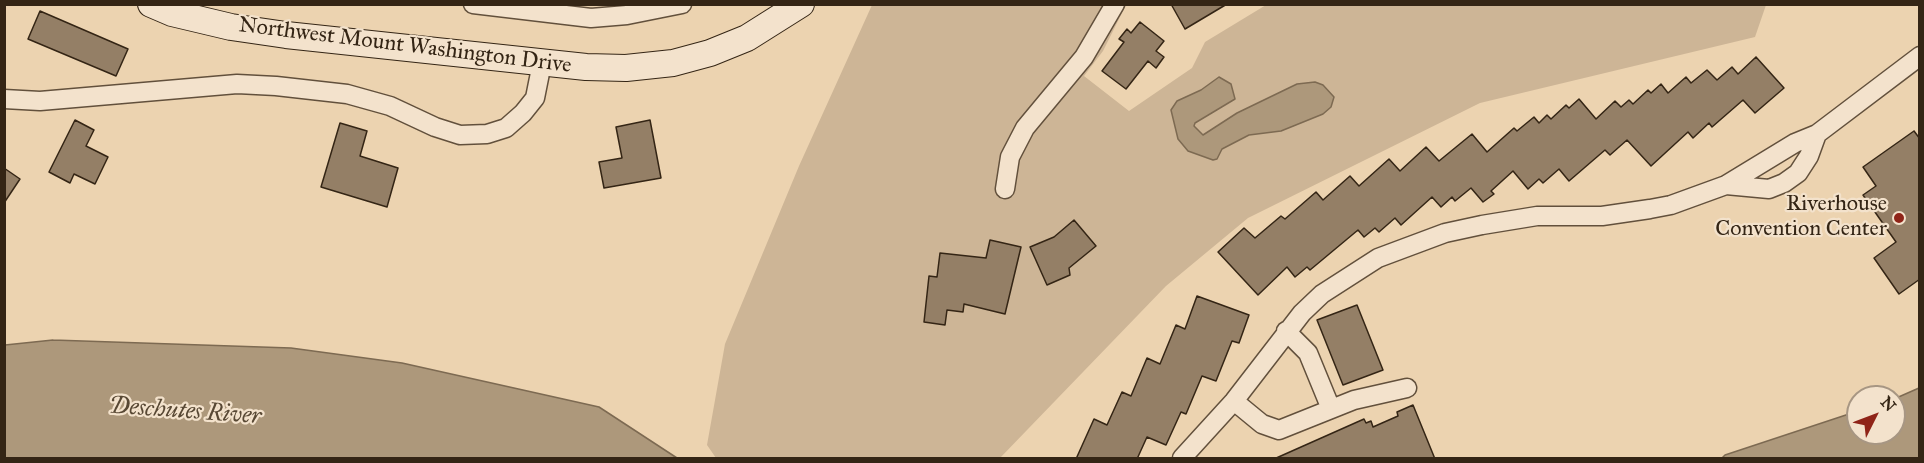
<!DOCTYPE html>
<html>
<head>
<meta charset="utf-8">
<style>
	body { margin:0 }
	#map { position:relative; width:1924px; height:463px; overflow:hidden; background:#ecd3b0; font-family:"IM FELL Great Primer",serif }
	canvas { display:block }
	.frame { position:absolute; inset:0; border:6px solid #342515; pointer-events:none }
	.north { position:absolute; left:1846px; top:385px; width:60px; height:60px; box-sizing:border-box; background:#f3e2cc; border:2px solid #a79683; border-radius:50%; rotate:48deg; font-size:16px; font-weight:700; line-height:24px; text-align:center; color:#342515 }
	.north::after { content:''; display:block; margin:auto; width:21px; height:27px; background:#8f2418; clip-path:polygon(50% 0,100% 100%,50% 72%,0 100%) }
</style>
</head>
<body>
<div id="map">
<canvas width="1924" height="463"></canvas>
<div class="frame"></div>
<div class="north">N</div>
</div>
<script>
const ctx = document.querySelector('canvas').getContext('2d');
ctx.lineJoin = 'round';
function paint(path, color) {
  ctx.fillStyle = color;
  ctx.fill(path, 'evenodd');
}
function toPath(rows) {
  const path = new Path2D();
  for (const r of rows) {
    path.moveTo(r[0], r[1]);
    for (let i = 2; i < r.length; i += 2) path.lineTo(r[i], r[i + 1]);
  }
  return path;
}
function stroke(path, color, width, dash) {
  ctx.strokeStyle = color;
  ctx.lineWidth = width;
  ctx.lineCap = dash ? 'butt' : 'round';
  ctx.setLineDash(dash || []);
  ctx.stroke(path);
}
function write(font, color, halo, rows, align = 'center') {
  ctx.font = font + ' "IM FELL Great Primer",serif';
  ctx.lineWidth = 4.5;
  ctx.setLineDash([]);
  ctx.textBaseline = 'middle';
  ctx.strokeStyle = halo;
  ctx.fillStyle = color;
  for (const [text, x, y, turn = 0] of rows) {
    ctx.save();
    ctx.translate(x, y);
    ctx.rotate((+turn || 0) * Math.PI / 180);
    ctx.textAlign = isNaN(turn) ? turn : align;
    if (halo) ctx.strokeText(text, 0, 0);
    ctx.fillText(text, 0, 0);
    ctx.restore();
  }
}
paint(toPath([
	[872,5,1126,5,1103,51,1084,76,1129,111,1192,68,1205,42,1266,5,1766,5,1755,37,1480,103,1248,218,1166,286,1000,458,716,458,707,445,725,344,799,166]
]), '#cdb596');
const water = toPath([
	[1219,77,1231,84,1235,99,1195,123,1194,126,1203,135,1237,113,1297,84,1315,82,1323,85,1334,97,1331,107,1323,114,1281,131,1249,135,1222,149,1217,159,1213,160,1188,151,1178,139,1171,110,1177,101,1201,90,1219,77],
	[53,340,291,348,402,363,599,407,677,458,5,458,5,345,53,340],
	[1919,388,1919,458,1722,458,1725,455,1858,411,1858,433,1894,433,1894,399,1919,388]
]);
paint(water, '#ad987b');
stroke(water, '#7d6a52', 1.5);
const building = toPath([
	[1171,4,1227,4,1185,29,1171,4],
	[40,11,128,49,116,76,28,39,40,11],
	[1140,22,1164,41,1156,51,1164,57,1156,68,1148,61,1126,89,1102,71,1124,42,1119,39,1127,29,1131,33,1140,22],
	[1756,57,1784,88,1755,113,1743,100,1712,127,1709,123,1693,138,1688,132,1651,166,1627,140,1610,155,1605,150,1569,181,1559,169,1543,183,1539,179,1528,189,1513,171,1491,191,1494,194,1483,202,1471,188,1455,201,1452,197,1441,207,1432,197,1401,225,1395,218,1379,232,1375,228,1364,237,1358,230,1310,270,1307,267,1295,277,1287,267,1258,295,1218,252,1244,228,1255,238,1281,216,1285,219,1316,192,1323,200,1350,176,1359,186,1389,159,1400,171,1426,147,1439,161,1472,134,1487,152,1514,128,1517,131,1534,117,1539,123,1547,115,1551,119,1566,105,1569,108,1579,99,1596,119,1615,101,1621,107,1629,100,1633,104,1648,90,1651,93,1661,84,1668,93,1686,77,1691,83,1707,70,1717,80,1732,67,1738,74,1756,57],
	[75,120,94,130,86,146,108,157,95,184,74,174,70,183,49,172,75,120],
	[650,120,661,178,604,188,599,162,622,158,616,127,650,120],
	[340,123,367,131,360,156,398,168,387,207,321,187,340,123],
	[1914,131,1920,139,1920,279,1899,294,1874,258,1896,242,1863,195,1876,186,1863,167,1914,131],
	[4,168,20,179,4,203,4,168],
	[1074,220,1096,246,1069,268,1070,275,1047,285,1030,247,1054,237,1074,220],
	[990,240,1021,247,1005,314,964,304,963,312,947,310,945,325,924,322,929,276,937,277,940,253,986,258,990,240],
	[1197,296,1249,315,1239,343,1232,341,1216,381,1202,376,1186,414,1181,412,1166,445,1147,437,1137,459,1076,459,1094,419,1107,425,1122,392,1131,396,1147,358,1160,364,1176,325,1185,329,1197,296],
	[1357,305,1383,370,1343,385,1317,320,1357,305],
	[1413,405,1435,459,1274,459,1364,419,1366,423,1371,421,1373,427,1398,416,1397,412,1413,405]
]);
paint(building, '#947f66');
stroke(building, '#342515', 1.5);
const minor = toPath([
	[473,4,591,18,627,15,682,4],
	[4,99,40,101,237,84,276,86,347,94,390,106,435,127,460,135,487,134,506,128,523,113,535,98,542,63],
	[1726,185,1769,189,1784,183,1798,173,1809,156,1817,134],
	[1005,189,1010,157,1025,128,1084,57,1115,4],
	[1286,331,1308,353,1331,409],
	[1234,401,1262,424,1279,430,1354,400,1407,388],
	[1182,458,1234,401,1302,313,1322,294,1378,258,1445,233,1482,225,1537,216,1602,216,1650,209,1671,205,1726,185,1795,143,1817,134,1920,56]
]);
const secondary = toPath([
	[151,4,172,13,231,27,286,35,586,67,626,68,673,63,710,53,747,38,801,4]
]);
stroke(minor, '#62503c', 21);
stroke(secondary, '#342515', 28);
stroke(minor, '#f3e2cc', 18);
stroke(secondary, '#f3e2cc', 26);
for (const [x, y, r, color] of [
	[1899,218,6,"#8f2418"]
]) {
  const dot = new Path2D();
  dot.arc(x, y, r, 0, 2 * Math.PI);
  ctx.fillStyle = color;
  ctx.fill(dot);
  stroke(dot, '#f3e2cc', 2);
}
write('22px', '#342515', '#f3e2cc', [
	["Northwest Mount Washington Drive",405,46,7]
]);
write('22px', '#342515', '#f3e2cc', [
	["Riverhouse",1887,205],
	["Convention Center",1887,230]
], 'right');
write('italic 24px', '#584834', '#f3e2cc', [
	["Deschutes River",185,412,4]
]);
</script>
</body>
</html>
